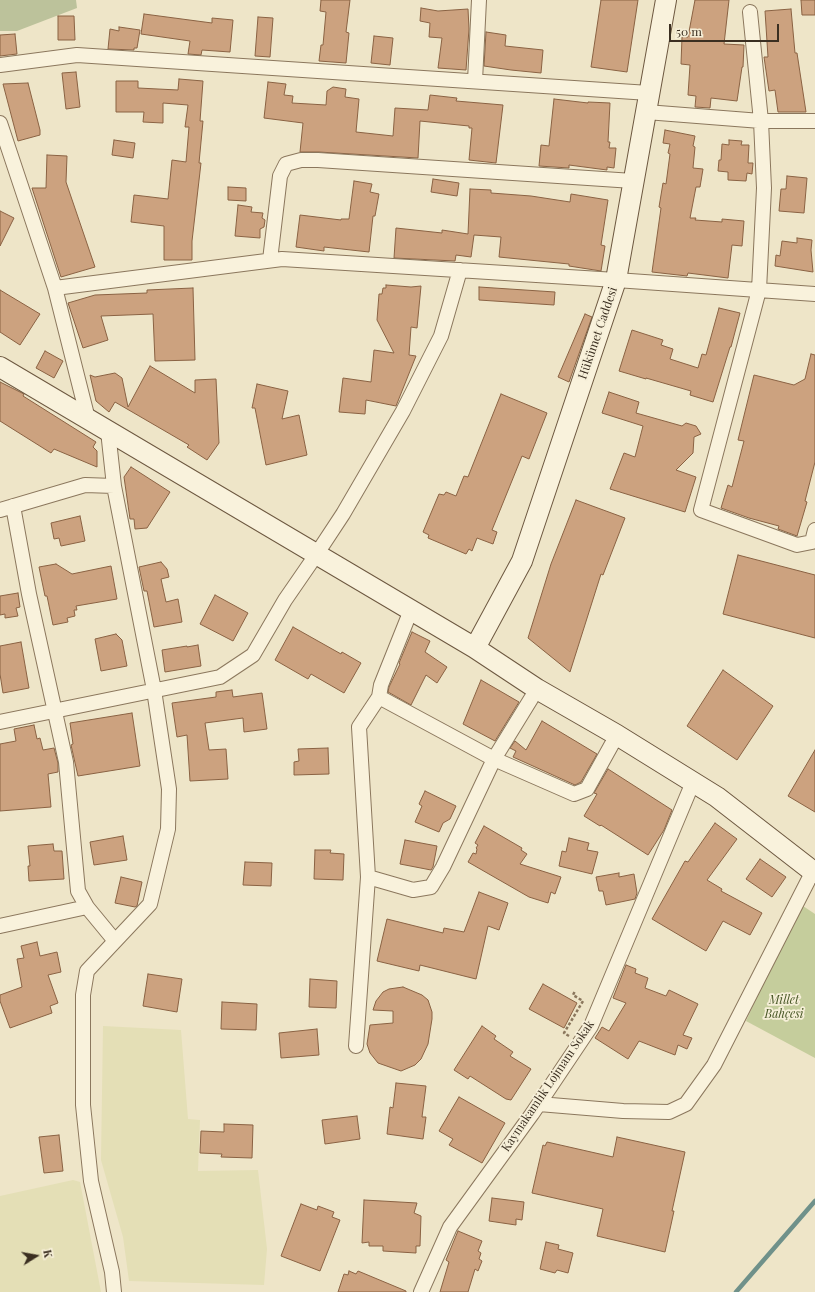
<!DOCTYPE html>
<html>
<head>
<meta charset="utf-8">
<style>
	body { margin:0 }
	#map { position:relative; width:815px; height:1292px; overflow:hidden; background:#eee5c8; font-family:"Playfair Display",serif }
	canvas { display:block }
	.north { position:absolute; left:16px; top:1236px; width:40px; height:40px; -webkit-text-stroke:3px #f6efd8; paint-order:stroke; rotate:79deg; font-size:11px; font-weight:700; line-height:16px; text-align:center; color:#3b2f21 }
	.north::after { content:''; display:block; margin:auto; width:14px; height:18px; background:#3b2f21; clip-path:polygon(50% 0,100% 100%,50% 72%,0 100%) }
	.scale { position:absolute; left:669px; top:24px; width:110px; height:18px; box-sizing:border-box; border:2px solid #3b2f21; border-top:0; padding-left:5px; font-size:12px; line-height:14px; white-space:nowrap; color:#3b2f21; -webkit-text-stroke:3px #f6efd8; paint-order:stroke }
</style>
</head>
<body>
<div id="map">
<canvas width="815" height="1292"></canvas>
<div class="north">K</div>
<div class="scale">50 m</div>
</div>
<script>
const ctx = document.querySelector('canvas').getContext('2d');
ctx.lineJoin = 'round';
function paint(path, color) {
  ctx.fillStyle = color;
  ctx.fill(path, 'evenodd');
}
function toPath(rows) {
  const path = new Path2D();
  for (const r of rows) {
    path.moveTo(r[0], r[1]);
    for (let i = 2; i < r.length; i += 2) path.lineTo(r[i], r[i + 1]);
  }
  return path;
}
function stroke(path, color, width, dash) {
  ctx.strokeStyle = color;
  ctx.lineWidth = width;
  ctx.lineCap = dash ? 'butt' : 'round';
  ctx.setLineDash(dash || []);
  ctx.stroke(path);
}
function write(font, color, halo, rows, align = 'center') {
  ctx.font = font + ' "Playfair Display",serif';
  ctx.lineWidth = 3.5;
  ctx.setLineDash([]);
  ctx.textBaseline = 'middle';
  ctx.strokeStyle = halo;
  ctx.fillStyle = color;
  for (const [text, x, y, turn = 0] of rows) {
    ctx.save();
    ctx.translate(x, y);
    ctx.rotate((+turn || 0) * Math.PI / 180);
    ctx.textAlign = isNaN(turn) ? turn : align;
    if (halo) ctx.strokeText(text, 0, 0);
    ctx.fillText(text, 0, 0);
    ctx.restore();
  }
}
paint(toPath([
	[103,1026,181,1030,188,1119,200,1120,198,1171,258,1170,267,1249,264,1285,129,1281,123,1237,101,1160],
	[73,1180,80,1182,101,1292,0,1292,0,1196]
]), '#e4dfb6');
paint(toPath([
	[800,904,815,914,815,1058,746,1021]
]), '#c5cd9c');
paint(toPath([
	[0,0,76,0,77,8,17,31,0,31]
]), '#bcc29b');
stroke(toPath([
	[736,1292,815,1201]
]), '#6f918a', 4.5);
const building = toPath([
	[321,0,350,0,346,32,349,33,346,63,319,61,321,45,323,45,326,12,320,11,321,0],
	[601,0,638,0,627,72,591,67,601,0],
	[695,0,729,0,724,44,744,45,743,67,742,67,737,101,711,98,710,108,695,107,696,96,688,95,690,65,681,64,682,37,688,37,695,0],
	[801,0,815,0,815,15,802,15,801,0],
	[421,8,438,11,468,9,469,29,466,70,438,68,442,38,429,37,430,23,420,21,421,8],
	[791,9,795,53,797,53,806,112,778,112,775,90,769,91,764,57,768,57,765,11,791,9],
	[144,14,212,23,212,18,233,20,230,52,202,50,201,55,188,54,190,41,141,34,144,14],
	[58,16,74,16,75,40,58,40,58,16],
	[258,17,273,18,270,57,255,56,258,17],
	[119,27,140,30,137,48,134,48,134,50,108,49,110,29,119,31,119,27],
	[486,32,506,35,505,46,543,50,541,73,511,70,484,66,486,32],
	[15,34,17,54,0,56,0,35,15,34],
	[374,36,393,38,390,65,371,63,374,36],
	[76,72,80,107,66,109,62,73,76,72],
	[179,79,203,81,200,121,203,121,199,163,201,163,192,241,192,260,164,260,164,226,131,222,134,195,168,199,172,160,186,162,189,127,185,127,188,105,163,103,163,123,143,122,144,112,116,112,116,81,138,81,138,88,178,90,179,79],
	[268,82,286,84,284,95,293,96,292,103,326,105,327,91,333,87,346,89,345,97,359,99,356,132,393,136,395,108,428,110,430,95,457,98,456,101,503,105,496,163,469,160,472,128,469,128,469,126,420,121,418,158,319,152,300,152,303,123,264,118,268,82],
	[28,83,40,130,40,135,18,141,3,84,28,83],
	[554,99,588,103,588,102,610,103,608,142,610,142,609,148,616,148,614,168,607,167,607,170,569,165,569,168,539,166,541,145,549,146,554,99],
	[665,130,695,136,693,146,695,147,693,168,703,169,700,187,696,187,690,218,696,218,695,220,722,222,722,219,744,221,742,246,732,245,728,278,688,273,687,276,652,272,661,208,659,207,663,183,666,184,670,154,668,153,670,144,663,143,665,130],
	[114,140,135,143,133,158,112,155,114,140],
	[729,140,742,141,741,145,749,145,748,163,753,163,752,174,747,173,746,181,728,180,728,172,718,171,719,160,721,160,722,144,729,145,729,140],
	[47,155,67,156,66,182,95,267,61,277,32,188,46,188,47,155],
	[787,176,807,178,804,213,779,211,781,189,786,189,787,176],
	[433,179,459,183,457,196,431,192,433,179],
	[354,181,372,184,370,192,379,194,375,216,373,216,369,252,324,247,324,251,296,247,300,215,341,220,341,219,349,219,354,181],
	[228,187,246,188,246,201,228,200,228,187],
	[470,189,491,190,491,193,531,196,570,202,571,194,608,200,601,245,605,246,601,271,569,266,569,264,499,257,501,237,474,235,471,257,456,255,455,261,394,258,396,228,442,233,442,230,468,234,470,189],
	[238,205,252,207,251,212,263,213,262,218,265,220,264,227,260,229,260,238,235,236,238,205],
	[0,211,14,218,0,246,0,211],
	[797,238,812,240,811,250,813,272,775,266,776,255,780,256,782,241,797,243,797,238],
	[386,285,411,287,421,286,417,328,411,327,409,355,416,356,396,406,366,400,365,414,339,412,343,378,371,382,374,350,394,353,377,320,379,294,382,294,383,288,386,288,386,285],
	[479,287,555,292,554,305,479,300,479,287],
	[193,288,195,360,155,361,153,314,101,316,108,340,83,348,68,303,95,295,147,293,147,290,193,288],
	[0,290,40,314,20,345,0,332,0,290],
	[719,308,740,313,731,347,730,347,713,402,690,395,691,391,646,378,646,379,619,371,632,330,663,340,661,345,673,349,670,359,698,368,702,354,706,355,719,308],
	[585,314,592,317,569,382,558,377,585,314],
	[45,351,63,361,54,378,36,368,45,351],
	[811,354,815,355,815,462,805,501,807,502,797,536,778,529,779,526,749,518,721,508,728,485,732,487,744,441,738,440,754,375,794,385,805,379,811,354],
	[150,366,195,393,195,380,216,379,219,443,207,460,187,447,189,445,115,402,109,412,96,401,90,375,95,377,115,373,122,378,128,407,150,366],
	[0,382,24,394,23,396,96,442,93,447,97,451,97,467,54,449,51,453,0,421,0,382],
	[257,384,288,391,282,419,299,415,307,455,266,465,255,408,252,408,257,384],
	[609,392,639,402,636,413,682,426,686,423,696,426,701,434,694,437,693,453,676,470,696,477,685,512,610,489,624,453,635,457,643,426,602,413,609,392],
	[501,394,547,413,529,459,522,456,492,530,497,532,493,544,477,538,472,551,469,549,466,554,428,538,429,535,423,532,439,494,444,495,446,492,456,496,464,476,468,477,501,394],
	[131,467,170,492,147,528,135,529,134,519,130,519,124,477,131,467],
	[576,500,625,518,603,575,601,574,570,672,528,638,551,564,576,500],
	[80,516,85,541,61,546,59,538,54,539,51,523,80,516],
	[738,555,815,575,815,638,723,614,738,555],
	[161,562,167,569,169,577,161,579,166,602,178,599,182,622,154,627,147,591,144,591,139,567,161,562],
	[56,564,72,574,111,566,117,599,76,606,77,610,74,610,75,616,67,618,68,622,53,625,47,596,45,596,39,567,56,564],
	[18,593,20,607,16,608,18,616,5,618,5,614,0,615,0,596,18,593],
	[215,595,248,613,233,641,200,624,215,595],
	[293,627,341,654,342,652,361,663,344,693,311,674,308,679,275,660,293,627],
	[412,632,430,641,425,652,447,667,437,683,426,675,411,705,388,692,389,687,400,664,399,663,412,632],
	[116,634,122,640,127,666,101,671,95,639,116,634],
	[21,642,29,688,3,693,0,674,0,646,21,642],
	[198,645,201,666,165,672,162,650,187,646,187,647,198,645],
	[723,670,773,706,737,760,687,726,723,670],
	[481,680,519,702,495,741,463,724,481,680],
	[232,690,233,697,262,693,267,729,244,732,243,718,205,723,209,750,226,749,228,779,190,781,187,735,177,737,172,703,216,697,216,692,232,690],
	[132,713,140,766,78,776,71,745,73,744,70,723,132,713],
	[542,721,597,754,581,782,575,785,513,757,516,751,510,748,515,741,526,750,542,721],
	[34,725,37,739,40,738,43,750,54,748,58,763,58,772,48,774,51,807,0,811,0,744,16,741,14,729,34,725],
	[328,748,329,774,294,775,294,762,299,761,298,749,328,748],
	[815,750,815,812,788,796,815,750],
	[608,769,672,810,664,830,648,855,601,825,600,826,584,816,597,794,594,793,608,769],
	[425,791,456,806,450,819,443,823,439,832,415,822,422,806,419,804,425,791],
	[715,823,737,839,707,880,722,889,721,891,762,913,750,935,723,921,706,951,652,919,685,861,688,862,715,823],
	[484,826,522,848,521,850,527,854,520,864,561,877,555,894,551,892,548,903,529,897,468,862,473,853,476,854,477,849,476,848,478,845,475,843,484,826],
	[123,836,127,860,94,865,90,842,123,836],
	[569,838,589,843,587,850,598,852,592,874,559,866,562,851,566,852,569,838],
	[405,840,437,846,433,867,431,870,400,864,405,840],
	[53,844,54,851,62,851,64,879,29,881,28,866,30,866,28,846,53,844],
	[315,850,331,850,330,853,344,854,343,880,314,879,315,850],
	[760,859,786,877,772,897,746,879,760,859],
	[245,862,272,863,271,886,243,885,245,862],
	[619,873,619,877,634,874,637,893,635,899,606,905,603,891,599,891,596,877,619,873],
	[121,877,142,882,137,906,135,907,115,903,121,877],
	[479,892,508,903,499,930,488,926,476,979,420,965,419,971,377,961,387,919,443,933,444,928,464,932,479,892],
	[37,942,40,956,57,952,61,972,48,975,58,1003,50,1006,52,1013,10,1028,0,1001,0,995,22,987,17,959,24,958,21,946,37,942],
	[626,965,636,969,635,973,648,978,645,988,666,996,669,990,698,1004,683,1035,692,1038,687,1049,678,1045,675,1055,639,1041,628,1059,595,1038,602,1027,609,1031,626,1003,613,998,626,965],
	[148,974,182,979,177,1012,143,1006,148,974],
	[310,979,337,981,336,1008,309,1007,310,979],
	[543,984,577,1003,564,1028,529,1009,543,984],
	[403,987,422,995,428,1000,432,1012,432,1019,428,1044,421,1059,415,1065,401,1071,378,1063,370,1053,367,1044,370,1025,393,1023,393,1011,373,1010,376,1001,383,992,389,989,403,987],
	[222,1002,257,1004,256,1030,221,1029,222,1002],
	[482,1026,496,1036,494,1039,513,1052,510,1056,531,1069,511,1100,506,1099,470,1076,468,1079,454,1070,482,1026],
	[317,1029,319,1055,281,1058,279,1033,317,1029],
	[396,1083,426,1086,422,1117,426,1117,423,1139,387,1134,390,1107,393,1108,396,1083],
	[459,1097,505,1123,482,1163,449,1145,453,1139,439,1131,459,1097],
	[357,1116,360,1139,325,1144,322,1120,357,1116],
	[224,1124,253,1125,252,1158,221,1157,222,1154,200,1153,201,1131,224,1132,224,1124],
	[59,1135,63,1171,44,1173,39,1137,59,1135],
	[617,1137,685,1152,672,1211,674,1211,665,1252,597,1236,603,1209,532,1193,543,1145,545,1146,547,1142,613,1157,617,1137],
	[492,1198,524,1202,522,1220,516,1219,516,1225,489,1221,492,1198],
	[364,1200,417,1203,414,1213,421,1216,420,1246,416,1246,416,1253,383,1251,383,1246,369,1246,369,1242,362,1243,364,1200],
	[301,1204,317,1210,318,1206,334,1212,332,1217,340,1220,320,1271,281,1256,301,1204],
	[458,1231,482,1241,478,1251,481,1253,479,1259,482,1261,478,1271,475,1269,468,1292,440,1292,449,1262,446,1260,458,1231],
	[546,1242,559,1245,558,1249,573,1253,568,1273,557,1270,555,1273,540,1269,546,1242],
	[349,1271,356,1274,358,1271,406,1291,406,1292,338,1292,344,1274,348,1275,349,1271]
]);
paint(building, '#cca27f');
stroke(building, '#8a6243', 1);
const street = toPath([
	[750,12,761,121,764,188,759,290,701,510,797,545,812,542,815,530],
	[0,65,77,55,649,93],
	[475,81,479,0],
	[646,112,761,121,815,121],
	[0,123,55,288,88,419],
	[270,260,280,176,286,164,301,160,318,160,633,181],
	[55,288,282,259,616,280,815,294],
	[108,431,114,486,154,690,169,789,168,829,150,904,87,971,83,995,83,1105,91,1181,112,1272,114,1292],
	[13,506,29,594,66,762,78,891,87,907,115,941],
	[0,510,85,485,114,486],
	[379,697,494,759,574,794,587,789,617,735],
	[0,722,220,677,253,655,285,600,316,555,343,514,403,411,441,336,460,270],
	[368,877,413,890,431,887,443,867,494,759,537,689],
	[0,926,87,907],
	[356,1046,368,877,359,727,379,697,381,685,411,610],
	[539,1104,623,1111,669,1112,686,1104,714,1065,813,871],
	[421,1292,450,1227,532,1114,591,1026,693,782]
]);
const secondary = toPath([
	[0,367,475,648,537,689,617,735,717,797,815,873],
	[475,648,522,561,616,280,666,0]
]);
stroke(street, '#8b775d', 16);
stroke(secondary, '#6d5840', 22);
stroke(toPath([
	[569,1036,564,1033,583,1001,573,995,575,991]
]), '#8b775d', 2.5, [3, 2]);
stroke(street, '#f9f2dc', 14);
stroke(secondary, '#f9f2dc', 20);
write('12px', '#3b2f21', '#f6efd8', [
	["Hükümet Caddesi",598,333,-71],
	["Kaymakamlık Lojmanı Sokak",548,1086,-56]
]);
write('italic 12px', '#495827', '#f6efd8', [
	["Millet",784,1000],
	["Bahçesi",784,1014]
]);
</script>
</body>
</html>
